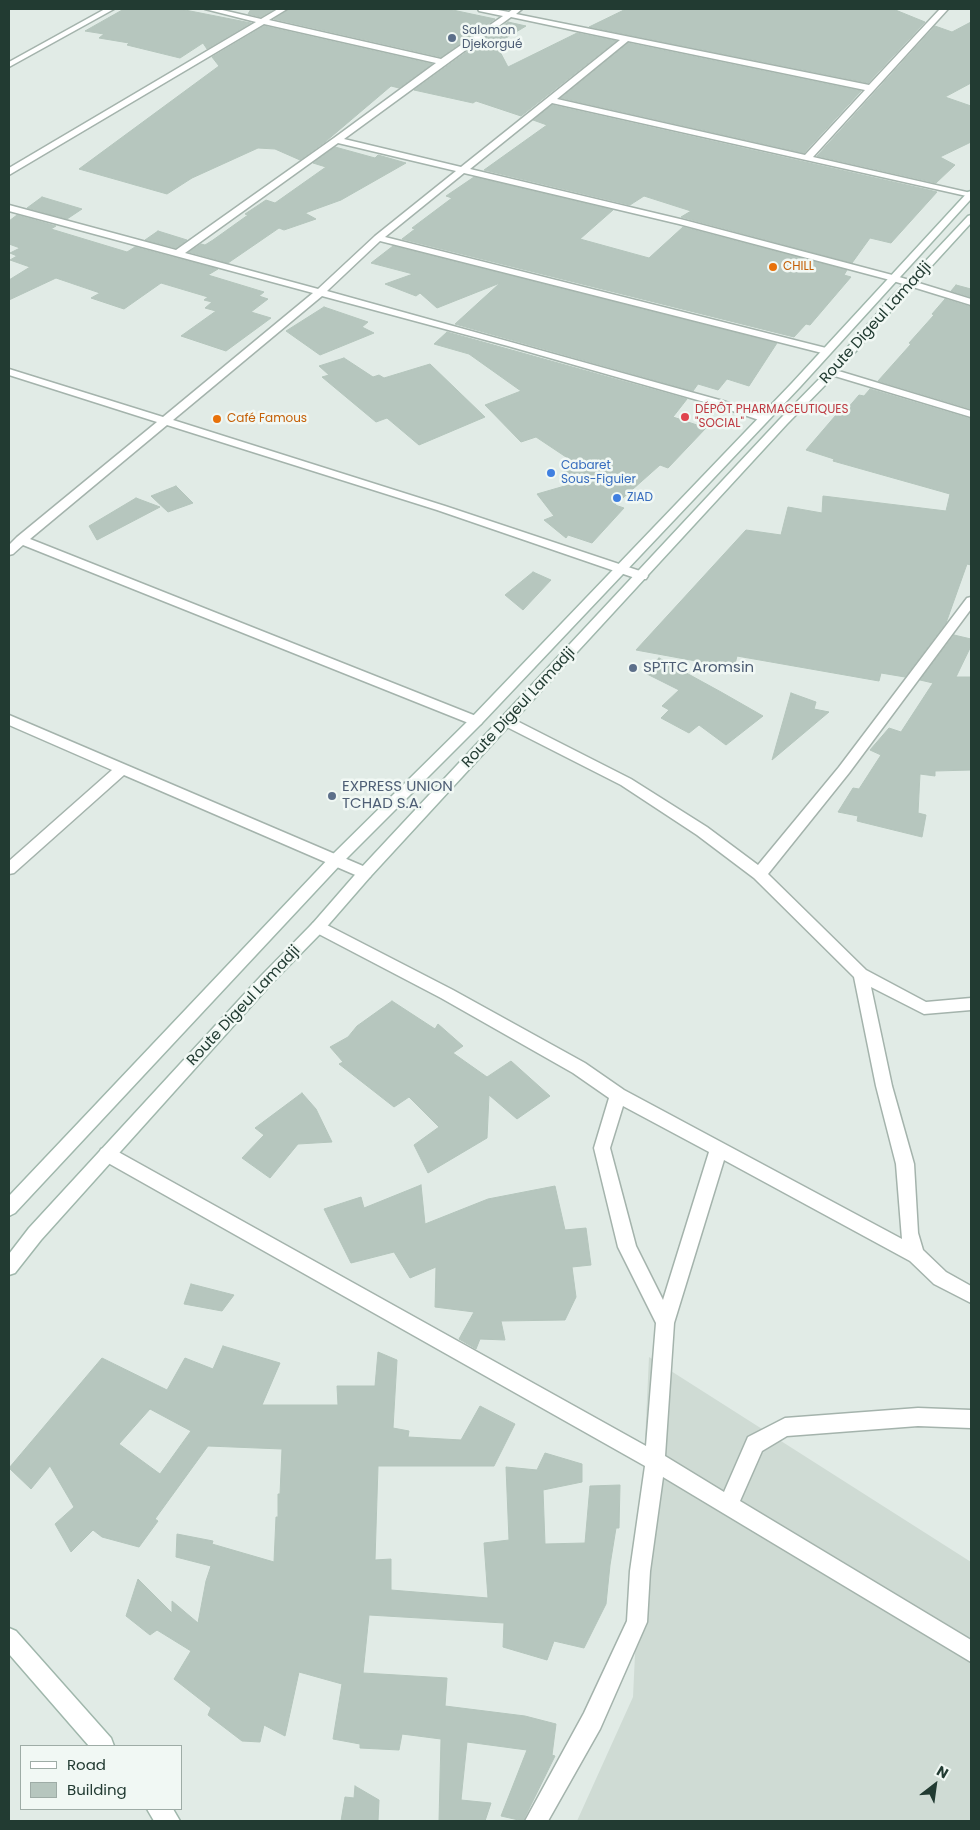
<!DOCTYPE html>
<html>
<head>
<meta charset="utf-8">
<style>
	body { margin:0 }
	#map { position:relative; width:980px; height:1830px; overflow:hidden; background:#e1ebe6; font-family:Poppins,sans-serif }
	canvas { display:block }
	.frame { position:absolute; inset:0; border:10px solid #223b32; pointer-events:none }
	.legend { position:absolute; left:20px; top:1745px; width:162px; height:65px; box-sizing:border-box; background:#f1f8f4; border:1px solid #9eaca6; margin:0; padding:6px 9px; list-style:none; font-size:15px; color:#223b32 }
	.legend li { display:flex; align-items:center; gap:10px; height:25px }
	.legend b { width:25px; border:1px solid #9eaca6 }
	.north { position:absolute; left:910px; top:1760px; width:50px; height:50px; -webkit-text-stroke:4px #f1f8f4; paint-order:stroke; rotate:30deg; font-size:14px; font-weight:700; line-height:20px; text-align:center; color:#223b32 }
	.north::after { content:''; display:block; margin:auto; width:18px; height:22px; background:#223b32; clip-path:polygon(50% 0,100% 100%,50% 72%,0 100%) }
</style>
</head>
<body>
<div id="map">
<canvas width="980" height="1830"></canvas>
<div class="frame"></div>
<ul class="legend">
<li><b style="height:6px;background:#fff"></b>Road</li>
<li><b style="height:14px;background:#b6c6be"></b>Building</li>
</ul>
<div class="north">N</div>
</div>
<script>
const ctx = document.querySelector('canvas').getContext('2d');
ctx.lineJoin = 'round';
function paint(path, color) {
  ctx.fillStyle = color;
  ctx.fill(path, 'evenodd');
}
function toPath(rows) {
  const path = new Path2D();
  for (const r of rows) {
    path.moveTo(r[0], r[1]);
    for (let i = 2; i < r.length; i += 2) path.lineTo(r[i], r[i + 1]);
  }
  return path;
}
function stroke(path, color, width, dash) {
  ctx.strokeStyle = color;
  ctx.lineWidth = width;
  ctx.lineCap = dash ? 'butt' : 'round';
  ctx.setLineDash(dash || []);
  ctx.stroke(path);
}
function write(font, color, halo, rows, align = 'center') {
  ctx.font = font + ' Poppins,sans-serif';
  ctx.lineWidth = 5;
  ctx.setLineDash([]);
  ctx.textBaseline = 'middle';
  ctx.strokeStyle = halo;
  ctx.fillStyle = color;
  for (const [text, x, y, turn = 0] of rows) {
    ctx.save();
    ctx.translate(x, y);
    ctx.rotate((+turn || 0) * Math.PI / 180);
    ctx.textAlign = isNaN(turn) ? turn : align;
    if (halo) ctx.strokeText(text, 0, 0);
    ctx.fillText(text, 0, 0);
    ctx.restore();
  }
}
paint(toPath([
	[649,1357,971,1562,971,1821,577,1821,633,1697]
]), '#cfdbd4');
const building = toPath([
	[124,9,180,9,251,23,207,49,203,43,180,58,127,45,129,43,99,38,104,34,85,31,124,9],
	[251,9,275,9,261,17,248,14,251,9],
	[289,9,448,9,495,19,441,57,274,19,289,9],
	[626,9,893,9,925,22,868,83,589,27,626,9],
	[508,22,526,26,496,44,508,67,577,33,616,41,521,116,476,101,473,103,414,90,508,22],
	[971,22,971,83,945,97,971,106,971,142,940,157,955,165,936,183,817,156,935,26,952,32,971,22],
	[264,26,432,64,399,88,391,86,325,142,300,160,275,149,258,148,192,178,167,194,79,169,219,66,212,57,264,26],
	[628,43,861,91,804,153,561,98,628,43],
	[552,105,929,190,937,192,891,243,870,238,852,263,681,217,691,211,644,196,630,205,484,170,547,125,533,120,552,105],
	[335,147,375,158,378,155,406,163,341,200,305,213,316,219,284,230,279,228,228,263,189,252,201,244,205,245,213,240,248,215,245,214,266,200,275,203,326,167,313,163,335,147],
	[474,177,613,210,580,239,649,258,683,227,847,270,844,275,851,277,810,325,806,324,794,337,402,239,415,229,412,228,452,198,446,196,474,177],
	[42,197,82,209,67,219,27,208,42,197],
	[17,215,56,226,51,229,127,252,135,247,218,269,208,275,264,292,259,296,268,299,251,312,271,318,226,351,181,336,216,311,205,308,212,302,204,300,208,297,161,283,124,309,91,298,100,293,56,278,9,300,9,280,30,267,10,260,17,256,10,253,20,248,9,244,9,221,17,215],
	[158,231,187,240,176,248,145,240,158,231],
	[393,246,777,343,749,386,727,379,718,390,698,384,693,391,455,324,500,283,437,308,420,293,416,296,385,284,413,274,371,263,393,246],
	[956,285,971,289,971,297,951,291,956,285],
	[945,299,971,307,971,409,878,381,911,344,909,343,934,315,932,314,945,299],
	[324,307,368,322,362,327,374,333,320,355,286,331,324,307],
	[447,332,687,399,673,417,706,428,668,468,660,465,615,505,624,508,592,543,568,535,566,538,544,520,554,516,537,494,575,483,563,470,575,463,536,437,521,442,485,405,521,391,469,354,434,344,447,332],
	[344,358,373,377,379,375,384,378,430,364,485,417,419,445,387,418,376,422,322,377,329,375,319,366,344,358],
	[870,389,971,419,971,565,967,564,946,623,905,677,881,673,879,681,737,656,734,668,636,650,746,530,781,535,788,507,822,513,823,496,946,511,950,494,833,461,834,459,806,450,836,415,841,416,859,395,864,396,870,389],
	[176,486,193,503,168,512,151,496,176,486],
	[136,498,160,507,97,540,89,526,136,498],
	[533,572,551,580,523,610,505,595,533,572],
	[954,635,971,639,971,646,956,677,971,677,971,770,935,771,935,776,920,774,918,813,926,815,922,837,857,821,858,816,838,812,853,788,859,789,881,755,870,750,889,728,901,732,933,683,920,680,954,635],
	[659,658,721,692,763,716,726,745,699,725,689,733,661,718,669,710,662,706,679,690,643,672,659,658],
	[791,693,816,702,814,709,829,712,772,760,791,693],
	[392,1001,435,1029,438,1024,463,1046,453,1053,487,1077,511,1061,550,1096,517,1119,489,1095,487,1138,428,1173,414,1145,439,1127,409,1097,394,1107,339,1064,343,1062,330,1047,348,1037,357,1026,392,1001],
	[302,1093,316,1109,332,1142,298,1144,270,1178,242,1158,264,1135,255,1128,302,1093],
	[421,1185,425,1224,488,1199,555,1186,565,1230,586,1228,591,1265,572,1267,576,1297,565,1320,501,1321,505,1340,480,1339,476,1349,459,1339,474,1312,435,1307,436,1267,410,1278,394,1252,351,1263,324,1209,361,1197,364,1208,421,1185],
	[191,1284,234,1295,222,1311,184,1304,191,1284],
	[223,1346,280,1363,262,1405,338,1405,337,1386,375,1386,378,1352,397,1360,393,1428,409,1431,408,1437,461,1440,480,1406,515,1424,494,1466,378,1466,375,1560,391,1559,391,1590,488,1598,484,1543,509,1540,506,1467,537,1470,545,1453,582,1464,582,1482,543,1490,545,1544,585,1543,590,1486,620,1485,619,1528,616,1528,610,1565,606,1604,584,1648,554,1641,547,1660,503,1647,504,1623,369,1615,363,1673,447,1678,445,1706,525,1716,556,1724,552,1755,555,1756,523,1821,501,1816,527,1750,467,1742,461,1800,491,1803,485,1821,439,1821,441,1739,402,1734,399,1750,360,1748,360,1744,333,1739,342,1684,299,1672,285,1736,264,1725,260,1742,242,1741,208,1715,211,1708,174,1679,191,1651,157,1630,150,1635,126,1616,138,1579,172,1613,172,1601,198,1623,206,1581,211,1566,176,1557,177,1534,213,1541,212,1544,274,1562,276,1517,278,1517,278,1494,280,1494,282,1449,208,1446,155,1519,158,1521,139,1547,102,1537,93,1530,71,1552,55,1524,74,1507,50,1466,31,1489,9,1468,102,1358,167,1390,185,1358,213,1369,223,1346],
	[150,1409,191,1431,160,1474,119,1444,150,1409],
	[355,1786,379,1800,378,1821,341,1821,345,1797,354,1798,355,1786]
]);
paint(building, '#b6c6be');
stroke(building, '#b4c5bc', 1);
const street = toPath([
	[105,9,114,9,9,67,9,62,105,9],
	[205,9,218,9,261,19,278,9,287,9,269,20,441,59,503,16,479,11,478,9,492,9,509,12,513,9,522,9,516,14,869,85,940,9,948,9,813,157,971,193,971,197,552,103,470,169,684,220,896,276,971,299,971,305,890,280,679,224,464,173,385,237,830,349,831,351,826,354,380,241,327,291,723,401,767,416,768,418,763,421,759,420,715,405,508,346,322,296,173,420,445,506,646,573,648,576,646,579,638,579,437,510,167,425,30,539,481,718,483,721,481,724,476,726,23,545,13,554,9,555,9,545,17,537,157,422,9,375,9,369,163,417,313,293,9,211,9,205,176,250,334,138,436,63,264,24,9,175,9,168,256,22,205,9],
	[511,17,620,40,461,167,344,139,511,17],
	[628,41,865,90,805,155,557,99,628,41],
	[338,143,456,171,375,236,318,289,185,253,338,143],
	[832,369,971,411,971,417,828,374,827,372,828,370,832,369],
	[971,597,971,609,849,773,768,874,866,970,926,1002,971,998,971,1010,924,1014,871,987,892,1086,914,1164,918,1233,923,1250,946,1272,971,1286,971,1303,934,1284,910,1261,724,1160,674,1323,665,1456,724,1492,748,1437,785,1418,918,1408,971,1410,971,1428,918,1426,787,1436,762,1451,740,1501,971,1640,971,1662,663,1477,650,1571,647,1622,600,1729,548,1821,525,1821,584,1713,627,1621,630,1571,645,1466,101,1159,99,1154,101,1149,107,1147,113,1149,646,1446,656,1323,618,1247,594,1148,609,1098,573,1073,441,998,313,931,310,927,313,923,318,921,323,923,453,990,585,1063,624,1090,902,1239,896,1164,876,1086,854,977,754,878,697,835,621,785,501,724,499,721,501,718,511,718,631,779,707,827,758,865,839,767,967,598,971,597],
	[623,1106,709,1152,663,1300,636,1246,610,1148,623,1106],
	[9,715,370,869,372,873,370,877,365,878,360,877,124,775,14,873,9,874,9,861,112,770,9,725,9,715]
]);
const secondary = toPath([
	[971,191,971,199,800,387,481,724,341,864,15,1213,9,1216,9,1196,331,856,471,718,792,383,968,192,971,191],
	[971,215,971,223,896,305,836,374,787,424,370,877,323,931,271,984,41,1240,15,1273,9,1275,9,1254,29,1228,261,976,313,923,360,869,779,420,828,370,888,301,968,216,971,215],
	[9,1628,16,1631,111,1738,114,1746,89,1746,9,1654,9,1628],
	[147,1809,173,1809,180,1821,154,1821,147,1809]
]);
stroke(street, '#a4b3ac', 3);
stroke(secondary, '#a0b7ac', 3);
paint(street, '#fff');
paint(secondary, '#fff');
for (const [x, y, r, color] of [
	[452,38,5,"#5c6f8a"],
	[773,267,5,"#e8710a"],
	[685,417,5,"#e0444e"],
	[217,419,5,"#e8710a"],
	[551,473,5,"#3f7fe0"],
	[617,498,5,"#3f7fe0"],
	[633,668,5,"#5c6f8a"],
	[332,796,5,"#5c6f8a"]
]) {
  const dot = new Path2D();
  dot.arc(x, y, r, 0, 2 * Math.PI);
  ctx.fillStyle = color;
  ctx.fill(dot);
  stroke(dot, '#f1f8f4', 2);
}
write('12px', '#4e5e75', '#f1f8f4', [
	["Salomon",462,31],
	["Djekorgué",462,45]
], 'left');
write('12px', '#c56008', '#f1f8f4', [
	["CHILL",783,267],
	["Café Famous",227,419]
], 'left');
write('12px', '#be3a42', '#f1f8f4', [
	["DÉPÔT PHARMACEUTIQUES",695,410],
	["\"SOCIAL\"",695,424]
], 'left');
write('12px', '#366cbe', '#f1f8f4', [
	["Cabaret",561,466],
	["Sous-Figuier",561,480],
	["ZIAD",627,498]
], 'left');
write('15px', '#223b32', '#f1f8f4', [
	["Route Digeul Lamadji",876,323,-48],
	["Route Digeul Lamadji",519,708,-47],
	["Route Digeul Lamadji",244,1006,-47]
]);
write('15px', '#4e5e75', '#f1f8f4', [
	["SPTTC Aromsin",643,668],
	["EXPRESS UNION",342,787],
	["TCHAD S.A.",342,804]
], 'left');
</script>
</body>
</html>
